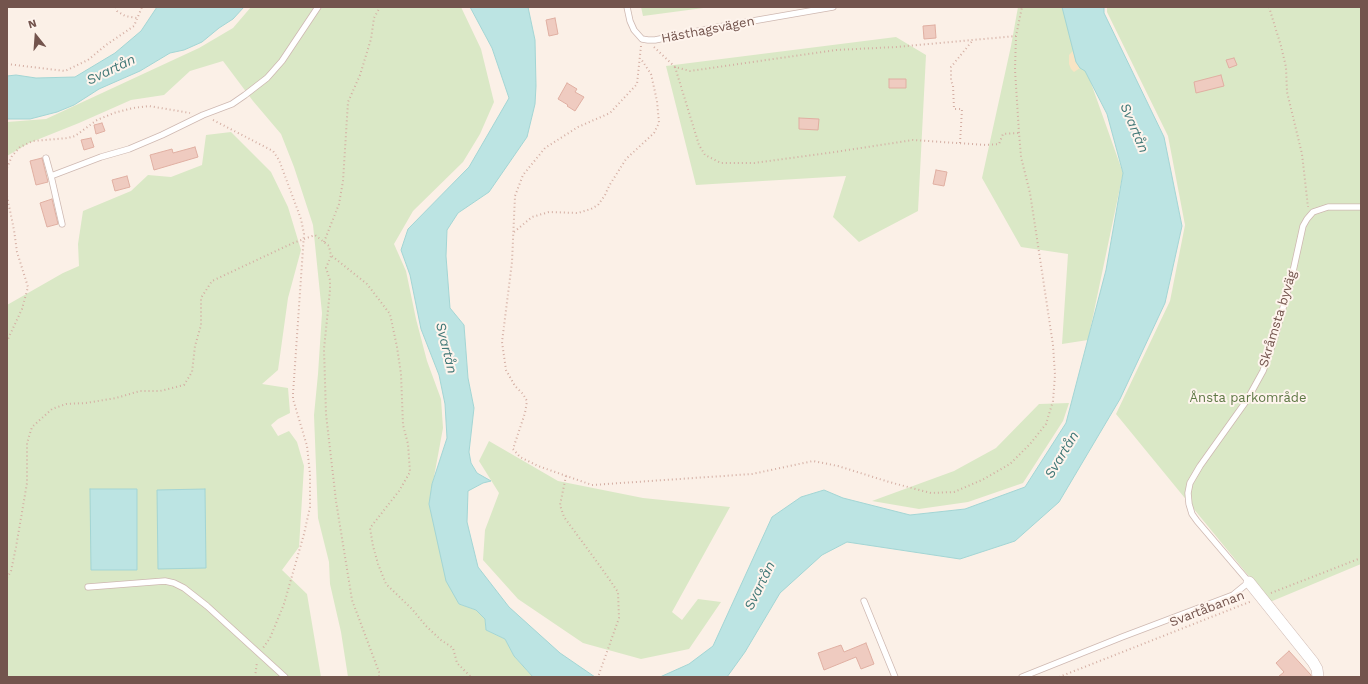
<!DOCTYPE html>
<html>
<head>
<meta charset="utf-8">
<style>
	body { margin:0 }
	#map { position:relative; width:1368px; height:684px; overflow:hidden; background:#fbf0e7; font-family:"Work Sans",sans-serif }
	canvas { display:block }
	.frame { position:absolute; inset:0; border:8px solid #73544d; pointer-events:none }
	.north { position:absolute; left:16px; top:16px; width:40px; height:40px; -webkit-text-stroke:3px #fef4ed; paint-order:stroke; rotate:343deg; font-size:11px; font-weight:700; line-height:16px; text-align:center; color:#73544d }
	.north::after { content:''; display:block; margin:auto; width:14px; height:18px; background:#73544d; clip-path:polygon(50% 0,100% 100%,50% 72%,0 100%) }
</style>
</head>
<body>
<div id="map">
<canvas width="1368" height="684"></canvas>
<div class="frame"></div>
<div class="north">N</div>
</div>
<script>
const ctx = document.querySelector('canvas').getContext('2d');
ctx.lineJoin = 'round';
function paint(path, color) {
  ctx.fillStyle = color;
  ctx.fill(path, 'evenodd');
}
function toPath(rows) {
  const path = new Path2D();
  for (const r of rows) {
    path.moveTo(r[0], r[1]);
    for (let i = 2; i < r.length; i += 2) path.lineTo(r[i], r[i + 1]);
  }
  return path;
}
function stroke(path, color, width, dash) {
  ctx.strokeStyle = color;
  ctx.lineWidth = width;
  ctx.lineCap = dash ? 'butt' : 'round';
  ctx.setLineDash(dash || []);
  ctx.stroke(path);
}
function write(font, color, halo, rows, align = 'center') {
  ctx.font = font + ' "Work Sans",sans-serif';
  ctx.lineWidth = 4;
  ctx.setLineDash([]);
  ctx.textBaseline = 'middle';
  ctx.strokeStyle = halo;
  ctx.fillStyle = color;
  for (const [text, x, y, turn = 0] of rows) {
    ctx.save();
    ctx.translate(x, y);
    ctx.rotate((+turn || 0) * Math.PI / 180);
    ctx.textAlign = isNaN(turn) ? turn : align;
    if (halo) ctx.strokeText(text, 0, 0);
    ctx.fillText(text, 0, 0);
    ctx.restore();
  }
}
paint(toPath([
	[251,7,461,7,481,49,494,102,480,134,463,162,413,211,394,244,406,271,416,319,427,361,441,399,443,428,429,504,459,604,476,610,485,619,486,630,505,639,514,656,533,677,348,677,341,632,330,584,329,562,318,518,314,415,318,374,322,313,313,225,294,167,281,134,253,101,223,61,190,71,164,95,131,100,79,123,29,143,7,156,7,122,46,119,199,48,233,28],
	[641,7,711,7,643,16],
	[1018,7,1064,7,1123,173,1088,340,1062,344,1068,254,1021,247,982,178,1011,46],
	[1107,7,1361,7,1361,564,1270,602,1116,414,1170,301,1185,225,1168,136,1107,12],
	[896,37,926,55,918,211,859,242,833,217,846,176,696,185,666,66],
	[231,132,271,172,288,207,301,250,288,298,278,370,262,384,288,388,290,413,278,419,271,425,278,436,289,431,297,442,304,466,299,547,282,570,307,594,321,677,7,677,7,305,63,273,79,266,78,244,83,211,131,191,148,175,171,177,202,165,206,135],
	[1069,403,1063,421,1023,483,968,502,919,509,872,501,954,471,996,448,1039,404],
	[489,441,558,481,643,498,730,507,672,612,682,620,698,599,721,602,689,649,641,659,583,643,518,599,483,560,485,530,499,493,479,461]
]), '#dae8c6');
paint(toPath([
	[1073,51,1076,62,1080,68,1074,72,1071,69,1069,64,1069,55]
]), '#f8e4c4');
const water = toPath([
	[157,7,244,7,233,19,219,28,202,42,184,50,170,53,140,71,99,89,74,105,57,112,30,119,7,119,7,76,16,75,36,78,75,77,115,53,141,31,157,7],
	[470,7,528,7,535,40,536,86,535,104,527,137,489,192,458,213,447,230,446,256,450,308,464,325,468,378,474,408,469,452,471,463,477,473,491,481,483,483,468,491,467,522,478,567,509,607,560,653,595,677,533,677,514,656,505,639,486,630,485,619,476,610,459,604,446,581,429,504,432,484,447,438,445,404,439,375,421,329,410,275,401,250,408,229,469,167,509,98,492,48,470,7],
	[1062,7,1104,7,1104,13,1164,137,1182,226,1165,303,1120,399,1059,502,1015,541,960,559,847,542,822,555,780,593,745,652,727,677,660,677,689,664,713,646,772,517,801,497,824,490,843,498,910,515,965,509,1025,487,1066,423,1106,270,1123,173,1107,114,1085,71,1080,68,1076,62,1062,7],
	[90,489,137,489,137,570,91,570,90,489],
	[205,489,206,568,158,569,157,490,205,489]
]);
paint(water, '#bce4e3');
stroke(water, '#a3d5d4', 1);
const building = toPath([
	[555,18,558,34,549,36,546,20,555,18],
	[935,25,936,38,924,39,923,26,935,25],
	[1234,58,1237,65,1229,68,1226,60,1234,58],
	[1221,75,1224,86,1196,93,1194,82,1221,75],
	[889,79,906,79,906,88,889,88,889,79],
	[567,83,577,89,575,92,584,97,575,111,567,106,568,105,558,99,567,83],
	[799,118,819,119,818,130,799,129,799,118],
	[102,123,105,131,96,134,94,125,102,123],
	[91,138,94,147,84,150,81,140,91,138],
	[195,147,198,157,154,170,150,155,172,149,173,153,195,147],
	[42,158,48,182,36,185,30,161,42,158],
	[936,170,947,172,944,186,933,184,936,170],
	[127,176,130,187,115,191,112,180,127,176],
	[52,199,58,224,47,227,40,203,52,199],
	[866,643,874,664,861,669,856,657,824,670,818,653,841,645,844,652,866,643],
	[1289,651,1311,675,1311,677,1278,677,1284,672,1276,663,1289,651]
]);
paint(building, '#efcbc0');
stroke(building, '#e0afa2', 1);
const lane = toPath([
	[627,7,630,21,634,30,642,39,648,40,655,40,718,27,833,7],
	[46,158,51,176,62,224],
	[51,176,101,157,129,149,162,135,203,115,232,104,245,95,267,78,282,61,318,7],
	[88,587,165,581,174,583,184,588,207,606,285,677],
	[864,601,895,677],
	[1022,677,1122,637,1233,595,1249,582,1197,521,1192,514,1189,504,1188,493,1190,483,1200,466,1247,400,1263,371,1274,340,1292,276,1303,226,1307,219,1313,212,1328,207,1361,207]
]);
const street = toPath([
	[1249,582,1313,662,1317,669,1318,677]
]);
stroke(lane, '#ceb8b1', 7);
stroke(street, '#ceb8b1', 12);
stroke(toPath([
	[116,7,117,11,125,16,137,18],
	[1269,7,1281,46,1286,67,1287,92,1302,154,1308,207],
	[641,46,637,84,610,113,578,127,545,148,523,175,515,196,512,262,502,342,506,370,515,386,523,394,527,401,525,413,513,449,520,457,538,466,592,485,752,474,813,461,838,466,889,482,931,493,954,492,982,480,1010,464,1030,444,1046,424,1053,401,1055,375,1053,345,1036,232,1030,193,1021,157,1019,133,1015,70,1016,36,1022,7],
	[654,47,675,67,690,71,836,50,896,47,1016,36],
	[7,64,65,71,88,60,106,45,134,26,142,7],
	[675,67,699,145,705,155,721,163,754,163,835,152,913,140,986,145,999,144,1003,134,1019,133],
	[213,120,273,151,279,160,301,219,304,234,293,394,293,399,307,446,310,474,310,507,304,534,284,604,270,638,263,648],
	[960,143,962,109,954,109,953,85,951,81,951,67,973,40],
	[7,168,12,156,20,147,33,141,68,138,75,136,97,120,114,113,133,108,149,106,190,113],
	[7,196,14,230,17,252,28,287,22,309,7,341],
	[514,232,532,217,549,212,578,213,591,209,598,205,605,195,609,186,626,159,654,133,659,123,657,101,651,74,641,59],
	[324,242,339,204,343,181,348,102,360,75,371,39,374,18,380,7],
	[332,256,367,284,390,314,397,347,401,374,403,425,408,444,410,472,399,491,370,528,373,546,378,564,386,584,412,609,426,626,441,640,453,648,457,663,471,677],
	[566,476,560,505,564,517,600,566,618,592,619,618,598,677],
	[7,578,11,571,16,547,27,483,27,443,32,427,52,409,66,404,86,403,116,398,140,391,160,391,184,385,192,372,195,346,201,325,201,298,212,281,293,243,315,235,329,246,331,256,326,268,330,280,330,290,324,349,326,414,336,501,352,600,379,672,379,677],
	[1271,593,1361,558],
	[255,677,257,662],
	[1059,677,1252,601]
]), '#d4aea3', 2, [1, 3]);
stroke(lane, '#fff', 5.5);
stroke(street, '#fff', 11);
write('13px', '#73544d', '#fef4ed', [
	["Hästhagsvägen",708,30,-11],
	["Skråmsta byväg",1278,319,-73],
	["Svartåbanan",1207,609,-21]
]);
write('13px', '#5e7845', '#fef4ed', [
	["Ånsta parkområde",1248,398]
]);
write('italic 14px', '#417877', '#fef4ed', [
	["Svartån",111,70,-26],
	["Svartån",1134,128,67],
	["Svartån",446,348,76],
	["Svartån",1062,455,-59],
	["Svartån",760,586,-64]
]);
</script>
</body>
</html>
